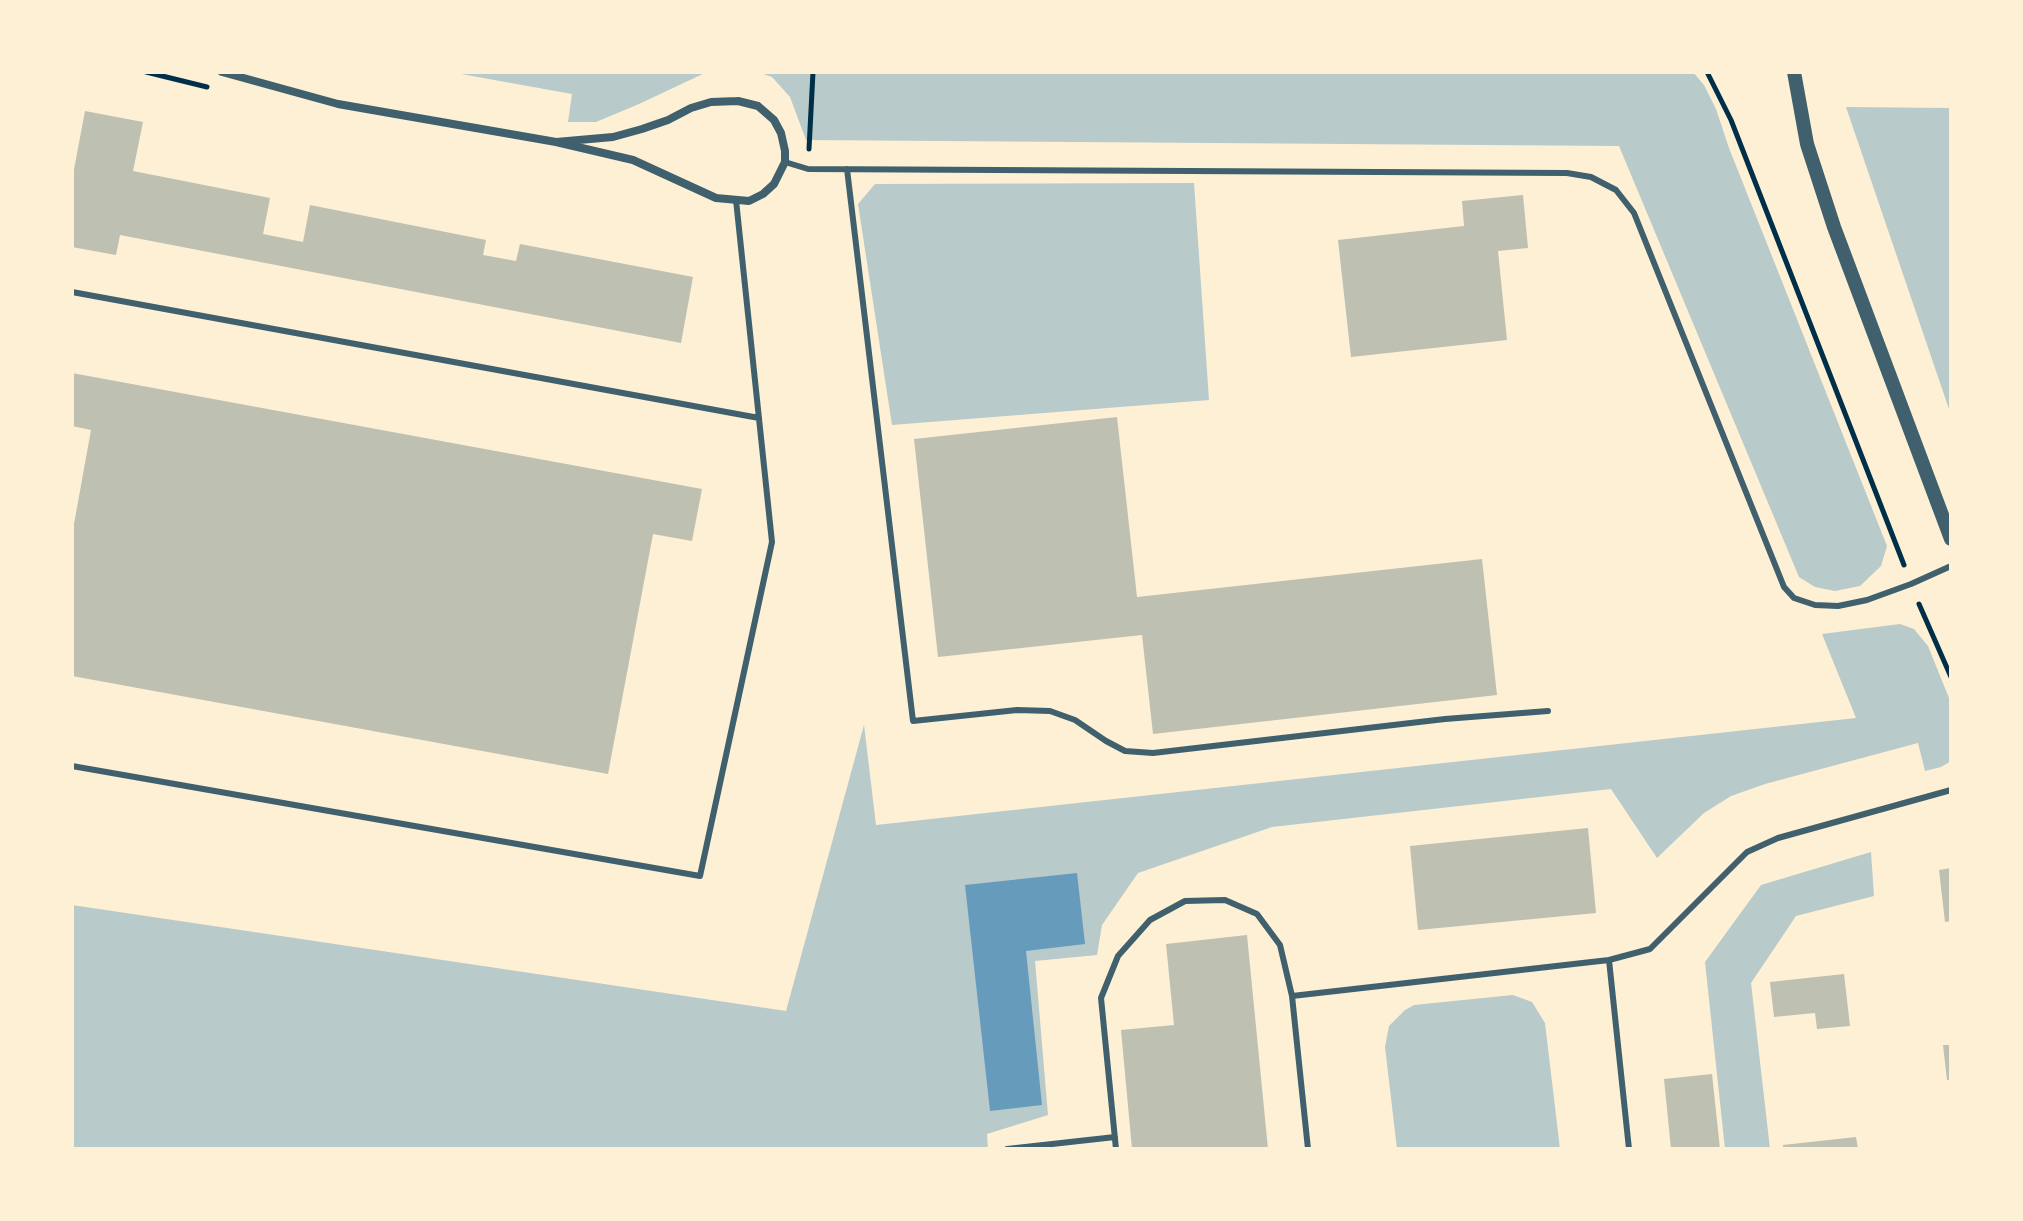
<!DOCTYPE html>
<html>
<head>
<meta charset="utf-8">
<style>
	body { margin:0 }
	#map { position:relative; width:2023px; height:1221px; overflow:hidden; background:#fdf0d5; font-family:"DejaVu Sans",sans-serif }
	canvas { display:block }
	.frame { position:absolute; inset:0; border:74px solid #fdf0d5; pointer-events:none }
</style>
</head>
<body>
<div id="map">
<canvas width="2023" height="1221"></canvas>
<div class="frame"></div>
</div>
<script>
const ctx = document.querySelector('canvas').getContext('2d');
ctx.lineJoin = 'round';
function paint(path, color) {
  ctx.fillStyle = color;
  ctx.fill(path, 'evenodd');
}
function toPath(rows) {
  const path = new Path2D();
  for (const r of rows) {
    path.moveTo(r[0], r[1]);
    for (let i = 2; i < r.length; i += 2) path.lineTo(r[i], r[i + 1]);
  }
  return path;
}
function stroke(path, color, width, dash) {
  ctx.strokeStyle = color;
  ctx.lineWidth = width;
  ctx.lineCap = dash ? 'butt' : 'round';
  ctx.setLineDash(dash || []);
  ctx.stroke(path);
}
paint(toPath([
	[450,72,707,72,639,104,596,122,568,122,572,94],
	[758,72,1693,72,1704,85,1716,109,1729,148,1887,546,1881,566,1860,586,1835,591,1815,587,1799,577,1619,146,806,140,790,97,772,77],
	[1846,107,1951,108,1951,415],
	[1194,183,1209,400,892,425,858,204,875,184],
	[1900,624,1914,629,1928,646,1951,703,1951,761,1941,767,1925,771,1918,743,1765,784,1731,796,1704,813,1657,858,1611,789,1272,827,1138,873,1102,925,1097,955,1035,961,1048,1115,987,1134,988,1149,72,1149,72,905,786,1011,864,725,876,825,1856,718,1822,634],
	[1871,852,1874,896,1796,916,1751,983,1770,1149,1725,1149,1705,962,1761,885],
	[1513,995,1532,1002,1545,1023,1560,1149,1397,1149,1385,1047,1389,1026,1405,1010,1414,1005]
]), '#b9caca');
paint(toPath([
	[1077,873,1085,944,1026,951,1042,1105,990,1111,965,885]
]), '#669bbc');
paint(toPath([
	[85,111,143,122,133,171,270,198,263,234,303,242,310,205,486,240,483,255,516,261,520,244,693,277,681,343,120,235,116,255,72,247,72,180],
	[1523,195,1528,248,1498,251,1507,340,1351,357,1338,240,1464,226,1462,201],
	[72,373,702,489,692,541,653,534,608,774,72,676,72,535,91,430,72,426],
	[1117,417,1137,597,1482,559,1497,695,1153,734,1142,635,938,657,914,439],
	[1588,828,1596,913,1418,930,1410,846],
	[1951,868,1951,921,1945,922,1939,870],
	[1247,935,1268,1149,1132,1149,1121,1030,1174,1025,1166,944],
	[1844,974,1850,1026,1817,1029,1815,1013,1774,1017,1770,982],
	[1943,1045,1951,1045,1951,1080,1947,1080],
	[1712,1074,1720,1149,1671,1149,1664,1079],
	[1856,1137,1858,1149,1783,1149,1783,1145]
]), '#bec0b2');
stroke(toPath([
	[146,72,207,87],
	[1707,72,1731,120,1904,565],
	[809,149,813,72],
	[1919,604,1951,677]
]), '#003049', 5);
stroke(toPath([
	[785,162,808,169,1567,173,1591,177,1616,190,1634,213,1784,587,1794,598,1815,605,1838,606,1867,600,1911,584,1951,566],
	[847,169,913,721,1017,710,1050,711,1075,720,1106,741,1125,751,1153,753,1445,719,1548,711],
	[72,292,759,418],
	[72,766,700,876,772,542,736,200],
	[1609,960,1629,1149],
	[1007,1149,1115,1137],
	[1116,1149,1101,998,1118,956,1150,920,1185,901,1225,900,1257,914,1280,945,1292,996],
	[1308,1149,1292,996,1609,960,1650,949,1747,852,1778,838,1951,790]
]), '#3f606c', 6);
stroke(toPath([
	[222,72,338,104,556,142],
	[738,101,758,106,774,120,781,133,785,151,785,162,774,184,763,194,749,201,716,198,633,160,556,142,613,137,642,129,668,120,691,108,711,102,738,101]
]), '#3f606c', 8);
stroke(toPath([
	[1794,72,1807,144,1834,227,1951,539]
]), '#3f606c', 14);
</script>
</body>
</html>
